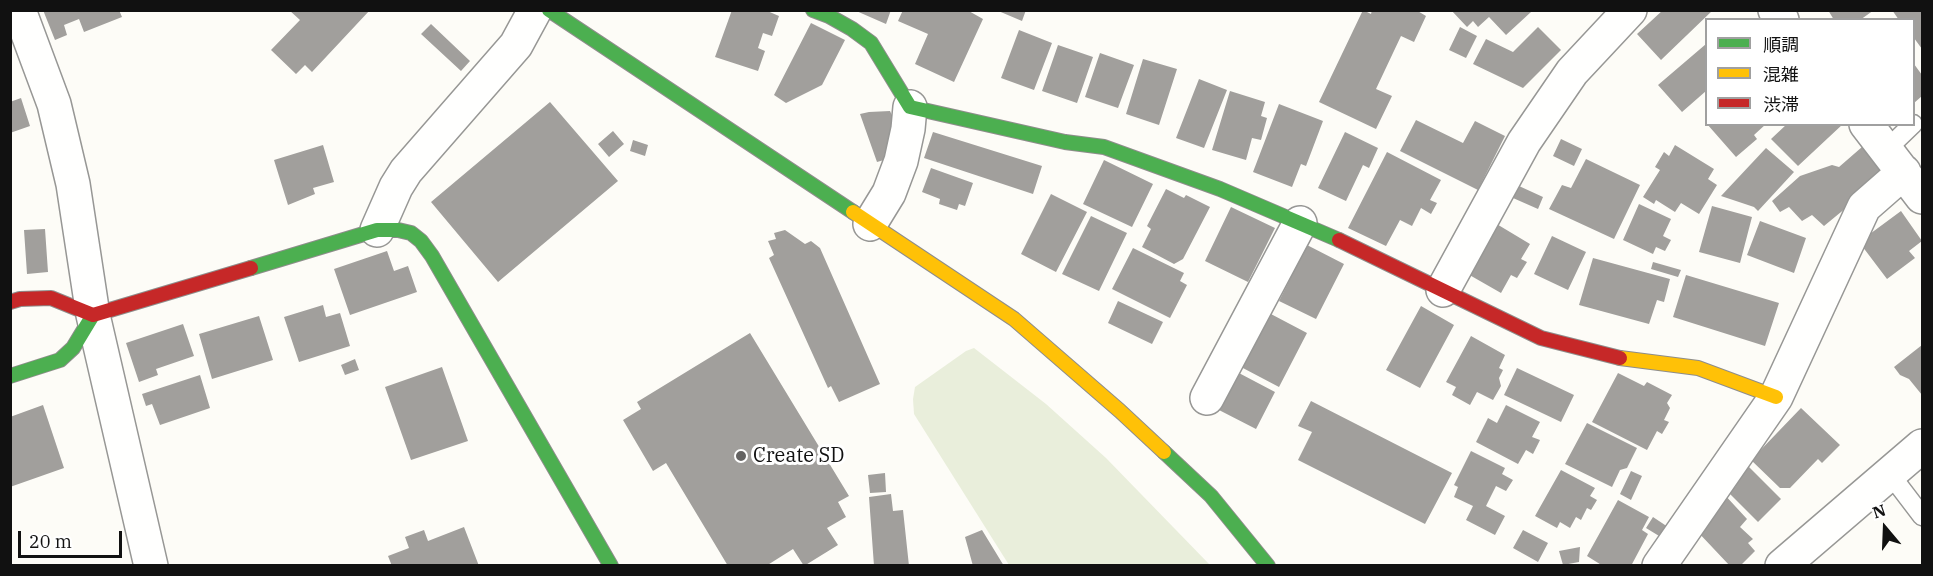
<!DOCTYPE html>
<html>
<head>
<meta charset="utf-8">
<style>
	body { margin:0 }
	#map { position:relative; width:1933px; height:576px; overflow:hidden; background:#fdfcf7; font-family:"IBM Plex Serif","Noto Sans JP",serif }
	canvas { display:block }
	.frame { position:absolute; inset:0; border:12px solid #111; pointer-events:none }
	.legend { position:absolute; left:1705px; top:18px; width:210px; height:108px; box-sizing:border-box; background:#fff; border:2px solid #a0a0a0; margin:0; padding:8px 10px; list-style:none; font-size:18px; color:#111 }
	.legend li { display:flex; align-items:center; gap:12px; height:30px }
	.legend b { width:30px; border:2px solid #a0a0a0 }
	.north { position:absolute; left:1855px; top:498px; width:60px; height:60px; -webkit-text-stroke:4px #fff; paint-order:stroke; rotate:341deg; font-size:16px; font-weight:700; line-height:24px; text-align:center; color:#111 }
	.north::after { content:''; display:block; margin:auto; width:21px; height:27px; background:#111; clip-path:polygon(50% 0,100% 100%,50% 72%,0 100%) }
	.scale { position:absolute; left:18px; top:531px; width:104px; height:27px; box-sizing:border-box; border:3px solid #111; border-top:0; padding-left:8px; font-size:18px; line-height:21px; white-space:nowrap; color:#111; -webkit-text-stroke:4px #fff; paint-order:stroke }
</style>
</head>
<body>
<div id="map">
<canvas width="1933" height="576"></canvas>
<div class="frame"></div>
<ul class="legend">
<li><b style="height:8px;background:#4caf50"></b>順調</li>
<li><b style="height:8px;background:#ffc107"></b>混雑</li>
<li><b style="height:8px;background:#c62828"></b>渋滞</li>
</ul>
<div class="north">N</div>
<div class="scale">20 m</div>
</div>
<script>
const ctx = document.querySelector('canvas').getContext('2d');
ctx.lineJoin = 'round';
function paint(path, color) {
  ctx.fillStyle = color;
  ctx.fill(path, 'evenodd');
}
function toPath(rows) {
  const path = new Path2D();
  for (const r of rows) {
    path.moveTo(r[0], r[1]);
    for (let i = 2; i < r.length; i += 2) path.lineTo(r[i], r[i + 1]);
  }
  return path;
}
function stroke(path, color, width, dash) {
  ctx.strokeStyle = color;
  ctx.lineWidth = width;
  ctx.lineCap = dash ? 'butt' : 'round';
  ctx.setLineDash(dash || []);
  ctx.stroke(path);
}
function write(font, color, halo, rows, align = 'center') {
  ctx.font = font + ' "IBM Plex Serif",serif';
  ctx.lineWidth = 6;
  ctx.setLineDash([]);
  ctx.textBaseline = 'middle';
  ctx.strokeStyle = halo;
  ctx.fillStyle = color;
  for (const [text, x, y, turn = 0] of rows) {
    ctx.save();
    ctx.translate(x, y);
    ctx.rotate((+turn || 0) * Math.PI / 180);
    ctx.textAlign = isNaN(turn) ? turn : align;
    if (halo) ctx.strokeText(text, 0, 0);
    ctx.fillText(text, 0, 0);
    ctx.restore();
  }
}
paint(toPath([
	[974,348,1046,404,1106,458,1210,565,1009,565,914,414,913,399,915,387,966,351]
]), '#e9eedb');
paint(toPath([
	[43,10,119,10,122,17,84,32,79,19,64,25,67,35,55,40],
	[289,10,370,10,312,72,305,65,296,74,271,50,300,20],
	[732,10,765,10,779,16,772,36,763,33,758,48,765,51,758,71,715,57],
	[854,10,891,10,886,24],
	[903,10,967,10,983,19,954,82,915,64,928,34,898,21],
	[996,10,1026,10,1022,21],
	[1363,10,1371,14,1372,10,1416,10,1426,16,1414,42,1401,36,1376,89,1392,96,1376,129,1319,102],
	[1451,10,1530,10,1531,12,1506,35,1489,17,1478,27,1473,21,1467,27],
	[1663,10,1713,10,1661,60,1637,34],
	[1828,10,1874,10,1860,20,1834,20],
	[1892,10,1922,10,1922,49,1914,38,1914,20,1899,20],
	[811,23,845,40,822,85,786,103,774,95],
	[431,24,470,61,461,71,421,34],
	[1460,27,1477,36,1466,58,1449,50],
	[1538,27,1561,50,1523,88,1473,64,1486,39,1513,52],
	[1019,30,1052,43,1034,90,1001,78],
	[1706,44,1706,91,1682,112,1658,85],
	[1058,45,1093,57,1077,103,1042,91],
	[1100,53,1134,65,1118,108,1085,97],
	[1143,59,1177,69,1159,125,1126,114],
	[1914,64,1922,75,1922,96,1914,103],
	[1199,79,1227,90,1204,148,1176,138],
	[1230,91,1265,102,1261,116,1267,118,1261,140,1252,138,1246,160,1212,150],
	[21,98,30,126,10,133,10,102],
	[550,102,618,181,498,282,431,202],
	[1279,104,1323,121,1306,166,1301,164,1292,187,1253,172],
	[890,111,896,124,891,158,877,162,860,114,869,112],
	[1416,120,1463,143,1475,121,1505,136,1478,190,1400,151],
	[1707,124,1766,124,1754,135,1757,139,1736,157],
	[1787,124,1843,124,1798,166,1771,139],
	[613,131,624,144,609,157,598,144],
	[933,132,1042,166,1033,194,924,158],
	[1345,132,1378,148,1369,168,1363,165,1346,201,1318,188],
	[1561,139,1582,149,1574,166,1553,156],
	[633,140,648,145,645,156,630,151],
	[323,145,334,182,313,188,315,194,288,205,274,160],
	[1675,145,1714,169,1708,179,1717,185,1699,214,1681,203,1675,212,1656,200,1654,204,1643,197,1660,170,1655,167,1664,152,1669,156],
	[1862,147,1886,175,1824,226,1812,215,1802,221,1789,207,1780,212,1772,201,1800,176,1832,165,1839,167],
	[1766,148,1794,172,1758,211,1754,207,1721,196],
	[1387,152,1441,180,1430,200,1437,203,1431,214,1421,208,1412,226,1400,220,1386,246,1348,228],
	[1586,159,1640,185,1614,239,1549,209,1562,185,1571,188],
	[1104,160,1153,184,1132,227,1083,204],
	[931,168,973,183,965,206,959,204,957,210,939,204,940,199,922,192],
	[1519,186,1543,197,1538,209,1513,198],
	[1166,189,1184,198,1186,195,1210,207,1183,259,1174,264,1142,247,1151,229,1147,226],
	[1051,194,1087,212,1056,272,1021,254],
	[1639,204,1671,219,1663,236,1671,240,1665,251,1656,247,1653,254,1623,240],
	[1712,206,1752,217,1740,263,1699,252],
	[1231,207,1275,228,1248,282,1205,261],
	[1901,211,1922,241,1909,251,1915,258,1887,279,1859,242],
	[1091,216,1127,233,1099,291,1062,274],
	[1760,221,1806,238,1794,273,1747,255],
	[1495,223,1530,244,1521,259,1527,262,1517,278,1511,275,1501,293,1466,273],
	[45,229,48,272,27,274,24,230],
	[785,230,805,244,811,241,820,248,880,384,839,402,831,386,828,388,769,258,774,255,768,241,776,239,774,233],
	[1552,236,1586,252,1568,290,1534,274],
	[1307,245,1344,264,1316,319,1279,301],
	[1133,248,1184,273,1180,281,1187,285,1170,318,1112,289],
	[387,251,394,271,408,266,417,292,350,315,334,269],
	[1593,258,1670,279,1664,302,1657,300,1649,324,1579,305],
	[1653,262,1681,270,1678,277,1651,269],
	[1686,275,1779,303,1765,346,1673,317],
	[1118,301,1163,322,1152,344,1108,323],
	[323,305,326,317,340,313,350,346,299,362,284,317],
	[1421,306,1454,325,1420,388,1386,370],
	[1269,313,1307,333,1279,387,1241,367],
	[259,316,273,360,212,379,199,334],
	[183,324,194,356,156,369,158,375,139,382,126,343],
	[750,333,849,496,838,502,846,517,827,528,838,545,804,566,793,549,766,566,728,566,666,463,653,471,623,420,641,409,637,402],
	[1471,336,1505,355,1499,368,1503,370,1499,378,1501,386,1493,400,1477,392,1470,405,1452,395,1456,387,1446,382],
	[1922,345,1922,395,1909,379,1900,375,1894,367],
	[355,359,359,370,345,375,341,365],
	[442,367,468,441,411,460,385,387],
	[1517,368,1574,395,1561,422,1504,395],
	[1237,372,1275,392,1256,429,1217,409],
	[1618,373,1644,386,1647,382,1672,395,1667,403,1670,408,1664,420,1669,422,1662,434,1657,431,1647,450,1592,422],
	[200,375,210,408,160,425,152,404,146,406,142,394],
	[1311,401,1452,473,1425,524,1298,460,1312,432,1298,426],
	[43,405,64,468,10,487,10,417],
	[1506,405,1540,422,1532,437,1540,440,1533,454,1526,450,1518,464,1476,442,1488,418,1497,423],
	[1801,408,1840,445,1822,463,1818,459,1790,488,1780,488,1751,460],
	[1587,423,1637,448,1627,468,1620,470,1612,487,1565,464],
	[1471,451,1505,468,1502,474,1513,480,1506,491,1496,486,1486,506,1505,516,1495,535,1466,520,1473,506,1454,497,1458,487,1454,485],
	[1748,466,1781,499,1758,522,1729,493,1736,486,1732,482],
	[1561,470,1595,488,1590,496,1597,500,1591,510,1587,508,1581,520,1576,517,1570,528,1560,522,1557,528,1535,516],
	[1631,471,1642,476,1631,500,1620,494],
	[885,473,886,492,870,493,868,475],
	[1723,493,1747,519,1740,527,1753,539,1748,543,1755,551,1740,566,1730,566,1696,530],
	[891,494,893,511,903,510,909,566,874,566,869,497],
	[1618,500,1649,517,1642,530,1648,534,1631,566,1603,566,1587,556],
	[1653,517,1671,529,1664,539,1646,528],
	[464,527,479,566,392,566,388,556,409,548,405,537,424,530,428,541],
	[982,530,1004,566,973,566,965,537],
	[1523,530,1548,543,1538,562,1513,548],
	[1580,547,1579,562,1563,565,1559,551]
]), '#a19f9c');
const lane = toPath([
	[1886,150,1913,124],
	[1890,474,1922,516]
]);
const street = toPath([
	[19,10,54,104,73,184,93,315,151,566],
	[1775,10,1782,20],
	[1866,124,1922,197],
	[870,224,889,193,901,161,908,129,910,107],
	[377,230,396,187,406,171,516,45,535,10],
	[1443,290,1524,142,1572,72,1630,10],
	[1207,398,1300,223],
	[1659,566,1776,397,1864,207,1904,172],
	[1782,566,1922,446]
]);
const fast = toPath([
	[549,10,853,212],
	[813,10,829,16,852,29,871,43,910,107,1065,142,1104,147,1220,189,1339,240],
	[251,268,377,230,398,230,411,233,421,241,432,256,611,566],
	[10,376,60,360,73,348,93,315],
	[1164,452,1211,496,1268,566]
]);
const slow = toPath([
	[853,212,1014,319,1120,411,1164,452],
	[1620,358,1698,368,1776,397]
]);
const jam = toPath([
	[1339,240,1541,338,1620,358],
	[10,302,20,299,51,298,93,315,251,268]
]);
stroke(lane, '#979795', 21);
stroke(street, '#979795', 36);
stroke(fast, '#8e8d8b', 16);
stroke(slow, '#8e8d8b', 16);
stroke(jam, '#8e8d8b', 16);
stroke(lane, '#fffffe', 18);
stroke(street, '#fffffe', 33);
stroke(fast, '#4caf50', 14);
stroke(slow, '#ffc107', 14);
stroke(jam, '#c62828', 14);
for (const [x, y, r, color] of [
	[741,456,6,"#646362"]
]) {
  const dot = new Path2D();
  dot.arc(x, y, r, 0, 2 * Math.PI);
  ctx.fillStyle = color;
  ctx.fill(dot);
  stroke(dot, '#fff', 2);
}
write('20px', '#111', '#fff', [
	["Create SD",753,456]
], 'left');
</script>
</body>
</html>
